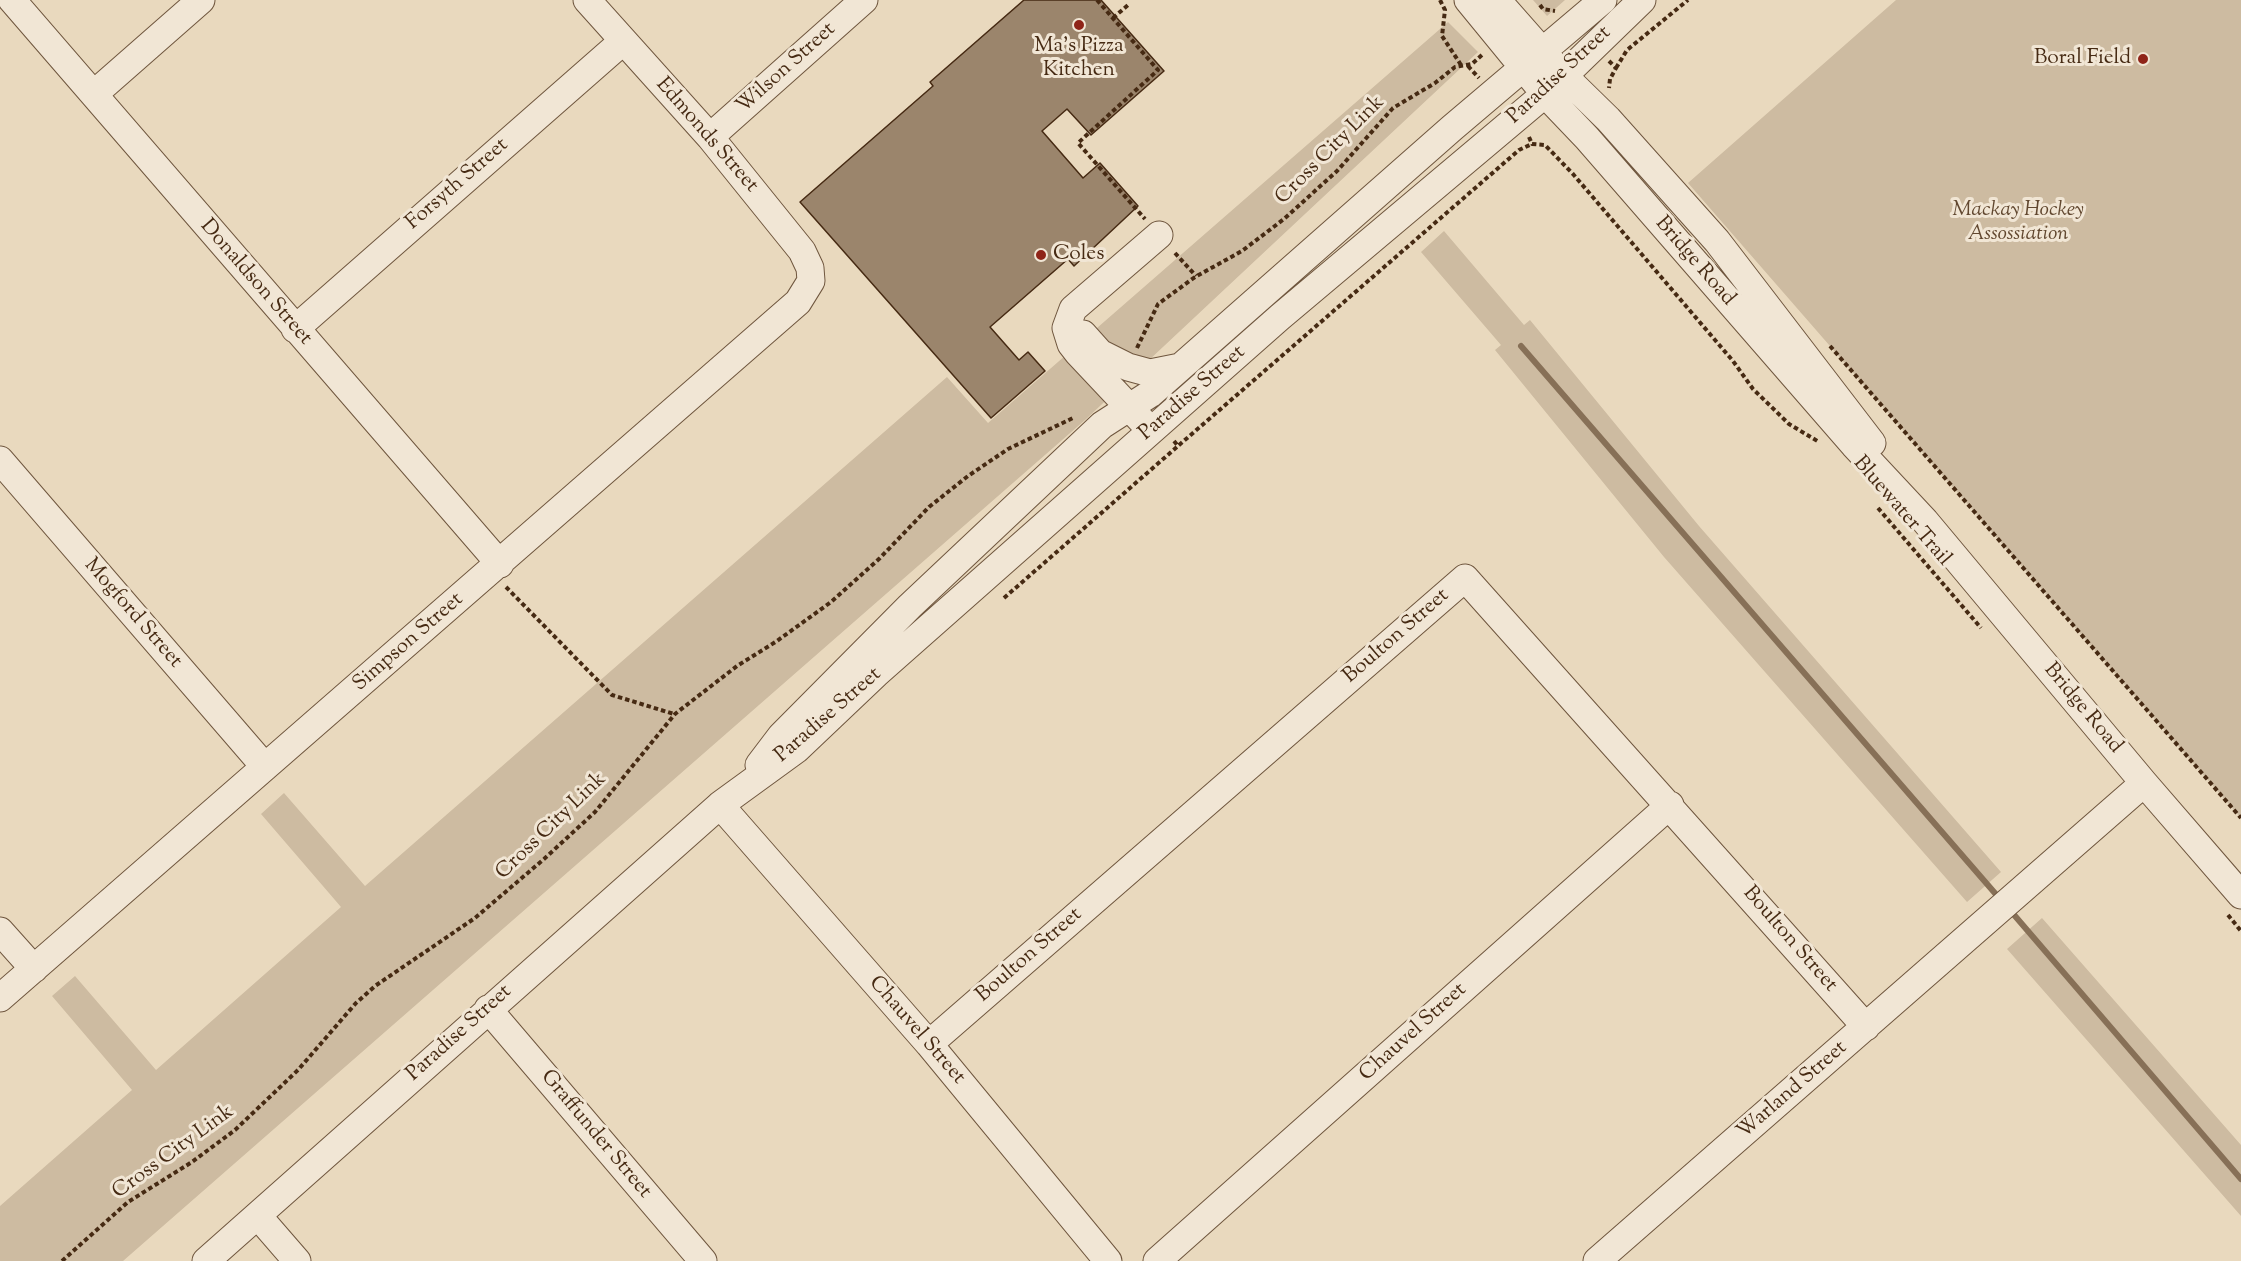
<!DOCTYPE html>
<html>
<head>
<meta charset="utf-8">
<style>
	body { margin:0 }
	canvas { display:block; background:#e9d9be }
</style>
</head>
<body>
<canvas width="2241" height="1261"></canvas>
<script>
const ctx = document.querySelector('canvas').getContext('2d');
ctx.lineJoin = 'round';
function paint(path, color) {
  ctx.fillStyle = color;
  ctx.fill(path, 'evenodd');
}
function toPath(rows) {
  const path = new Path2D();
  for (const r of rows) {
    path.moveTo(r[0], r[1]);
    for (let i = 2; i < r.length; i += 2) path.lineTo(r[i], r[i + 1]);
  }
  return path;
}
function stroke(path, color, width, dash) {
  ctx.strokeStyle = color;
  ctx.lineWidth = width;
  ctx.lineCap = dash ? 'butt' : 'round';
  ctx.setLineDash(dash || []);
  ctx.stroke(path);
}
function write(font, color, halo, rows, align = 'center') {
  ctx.font = font + ' "Sorts Mill Goudy",serif';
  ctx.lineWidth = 6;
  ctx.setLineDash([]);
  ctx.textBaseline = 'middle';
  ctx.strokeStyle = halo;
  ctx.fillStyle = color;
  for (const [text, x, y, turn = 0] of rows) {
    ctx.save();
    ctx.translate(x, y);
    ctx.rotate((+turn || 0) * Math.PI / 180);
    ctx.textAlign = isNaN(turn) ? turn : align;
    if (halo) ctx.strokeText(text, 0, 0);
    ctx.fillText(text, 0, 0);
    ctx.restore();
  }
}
paint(toPath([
	[1533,0,1565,0,1547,16],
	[1896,0,2241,0,2241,818,1688,183],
	[1448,22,1478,52,1085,420,123,1261,0,1261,0,1206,132,1090,52,996,75,976,156,1070,341,907,261,814,284,793,365,886,947,377,988,423],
	[1444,231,1524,325,1530,320,1699,526,2001,872,1967,902,1664,557,1495,350,1501,345,1421,252],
	[2042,918,2241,1145,2241,1216,2007,949]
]), '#cdbba1');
stroke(toPath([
	[1521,346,2000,899],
	[2009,909,2241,1179]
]), '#877057', 6);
const building = toPath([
	[1024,0,1101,0,1164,71,1091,135,1067,109,1042,131,1083,178,1100,163,1138,206,1074,266,1068,259,990,327,1019,360,1028,352,1045,371,991,418,800,202,933,86,930,82,1024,0]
]);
paint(building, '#9b856c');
stroke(building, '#462a13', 1.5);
const minor = toPath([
	[12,0,500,564],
	[1468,0,1545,94,1587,138,1854,445,1925,521,2144,783,2241,895],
	[1497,0,1564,76,1608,119,1717,241,1872,443],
	[94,94,201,0],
	[710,137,864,0],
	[295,329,622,42],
	[1083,334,1100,353,1128,367,1150,373,1180,367],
	[1142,421,1078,353,1071,344,1066,328,1073,309,1159,235],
	[0,460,265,767],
	[759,765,781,736,910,606,1102,425,1150,394,1452,128,1603,0],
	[720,805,929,1044,1108,1261],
	[0,931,34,969],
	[0,998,798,302,811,281,810,268,802,251,710,137,587,0],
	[488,1009,703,1261],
	[929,1044,1465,578,1866,1027],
	[258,1216,297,1261],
	[206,1261,720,805,797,749,876,674,1280,317,1545,94,1642,0],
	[1157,1261,1670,805],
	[1597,1261,2144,783]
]);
stroke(minor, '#6f563e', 29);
stroke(toPath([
	[1097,0,1158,70,1078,143,1145,219],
	[1440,0,1445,10,1442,36,1461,65],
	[1540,5,1543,9,1555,11],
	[1113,18,1128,5],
	[1609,61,1616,68,1610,79,1609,88],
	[1468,66,1479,78],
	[1616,68,1627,50,1688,0],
	[1529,137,1532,144,1545,145,1573,174,1733,361,1753,389,1789,424,1819,442],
	[1175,253,1196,276],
	[1830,346,2241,818],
	[1137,348,1158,304,1195,277,1242,251,1284,219,1337,171,1393,108,1435,83,1455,67,1472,64,1483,54],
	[1174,441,1178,446,1519,150,1532,144],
	[1878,508,1981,628],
	[506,587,612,695,674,714],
	[1004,598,1178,446],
	[2228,915,2241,931],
	[62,1261,128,1202,192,1162,235,1130,298,1070,356,1003,375,986,475,918,544,859,595,812,675,714,737,666,777,641,831,602,880,558,929,507,968,476,1008,449,1073,418]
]), '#462a13', 4, [4.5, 3]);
stroke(minor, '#f1e6d5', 27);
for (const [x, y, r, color] of [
	[1079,25,6,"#8f2418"],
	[2143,59,6,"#8f2418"],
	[1041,255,6,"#8f2418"]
]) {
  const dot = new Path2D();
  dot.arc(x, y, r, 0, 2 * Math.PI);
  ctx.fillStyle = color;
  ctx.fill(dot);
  stroke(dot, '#f1e6d5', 2);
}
write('21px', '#462a13', '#f1e6d5', [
	["Ma's Pizza",1079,47],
	["Kitchen",1079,71],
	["Boral Field",2131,59,"right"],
	["Coles",1053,255,"left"]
]);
write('21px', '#462a13', '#f1e6d5', [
	["Wilson Street",787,69,-42],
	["Paradise Street",1560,76,-43],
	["Edmonds Street",706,136,49],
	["Cross City Link",1331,151,-45],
	["Forsyth Street",458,185,-41],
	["Bridge Road",1694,262,49],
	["Donaldson Street",255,283,49],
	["Paradise Street",1193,394,-41],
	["Bluewater Trail",1901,512,49],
	["Mogford Street",132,614,49],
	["Boulton Street",1397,637,-41],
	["Simpson Street",409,643,-41],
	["Bridge Road",2082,709,50],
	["Paradise Street",829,716,-41],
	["Cross City Link",552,827,-44],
	["Boulton Street",1789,940,49],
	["Boulton Street",1030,956,-41],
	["Chauvel Street",916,1031,49],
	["Chauvel Street",1414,1033,-42],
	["Paradise Street",460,1034,-42],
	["Warland Street",1793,1091,-41],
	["Graffunder Street",595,1135,50],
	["Cross City Link",174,1153,-36]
]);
write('italic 21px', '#61472f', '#f1e6d5', [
	["Mackay Hockey",2018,211],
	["Assossiation",2018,235]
]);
</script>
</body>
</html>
